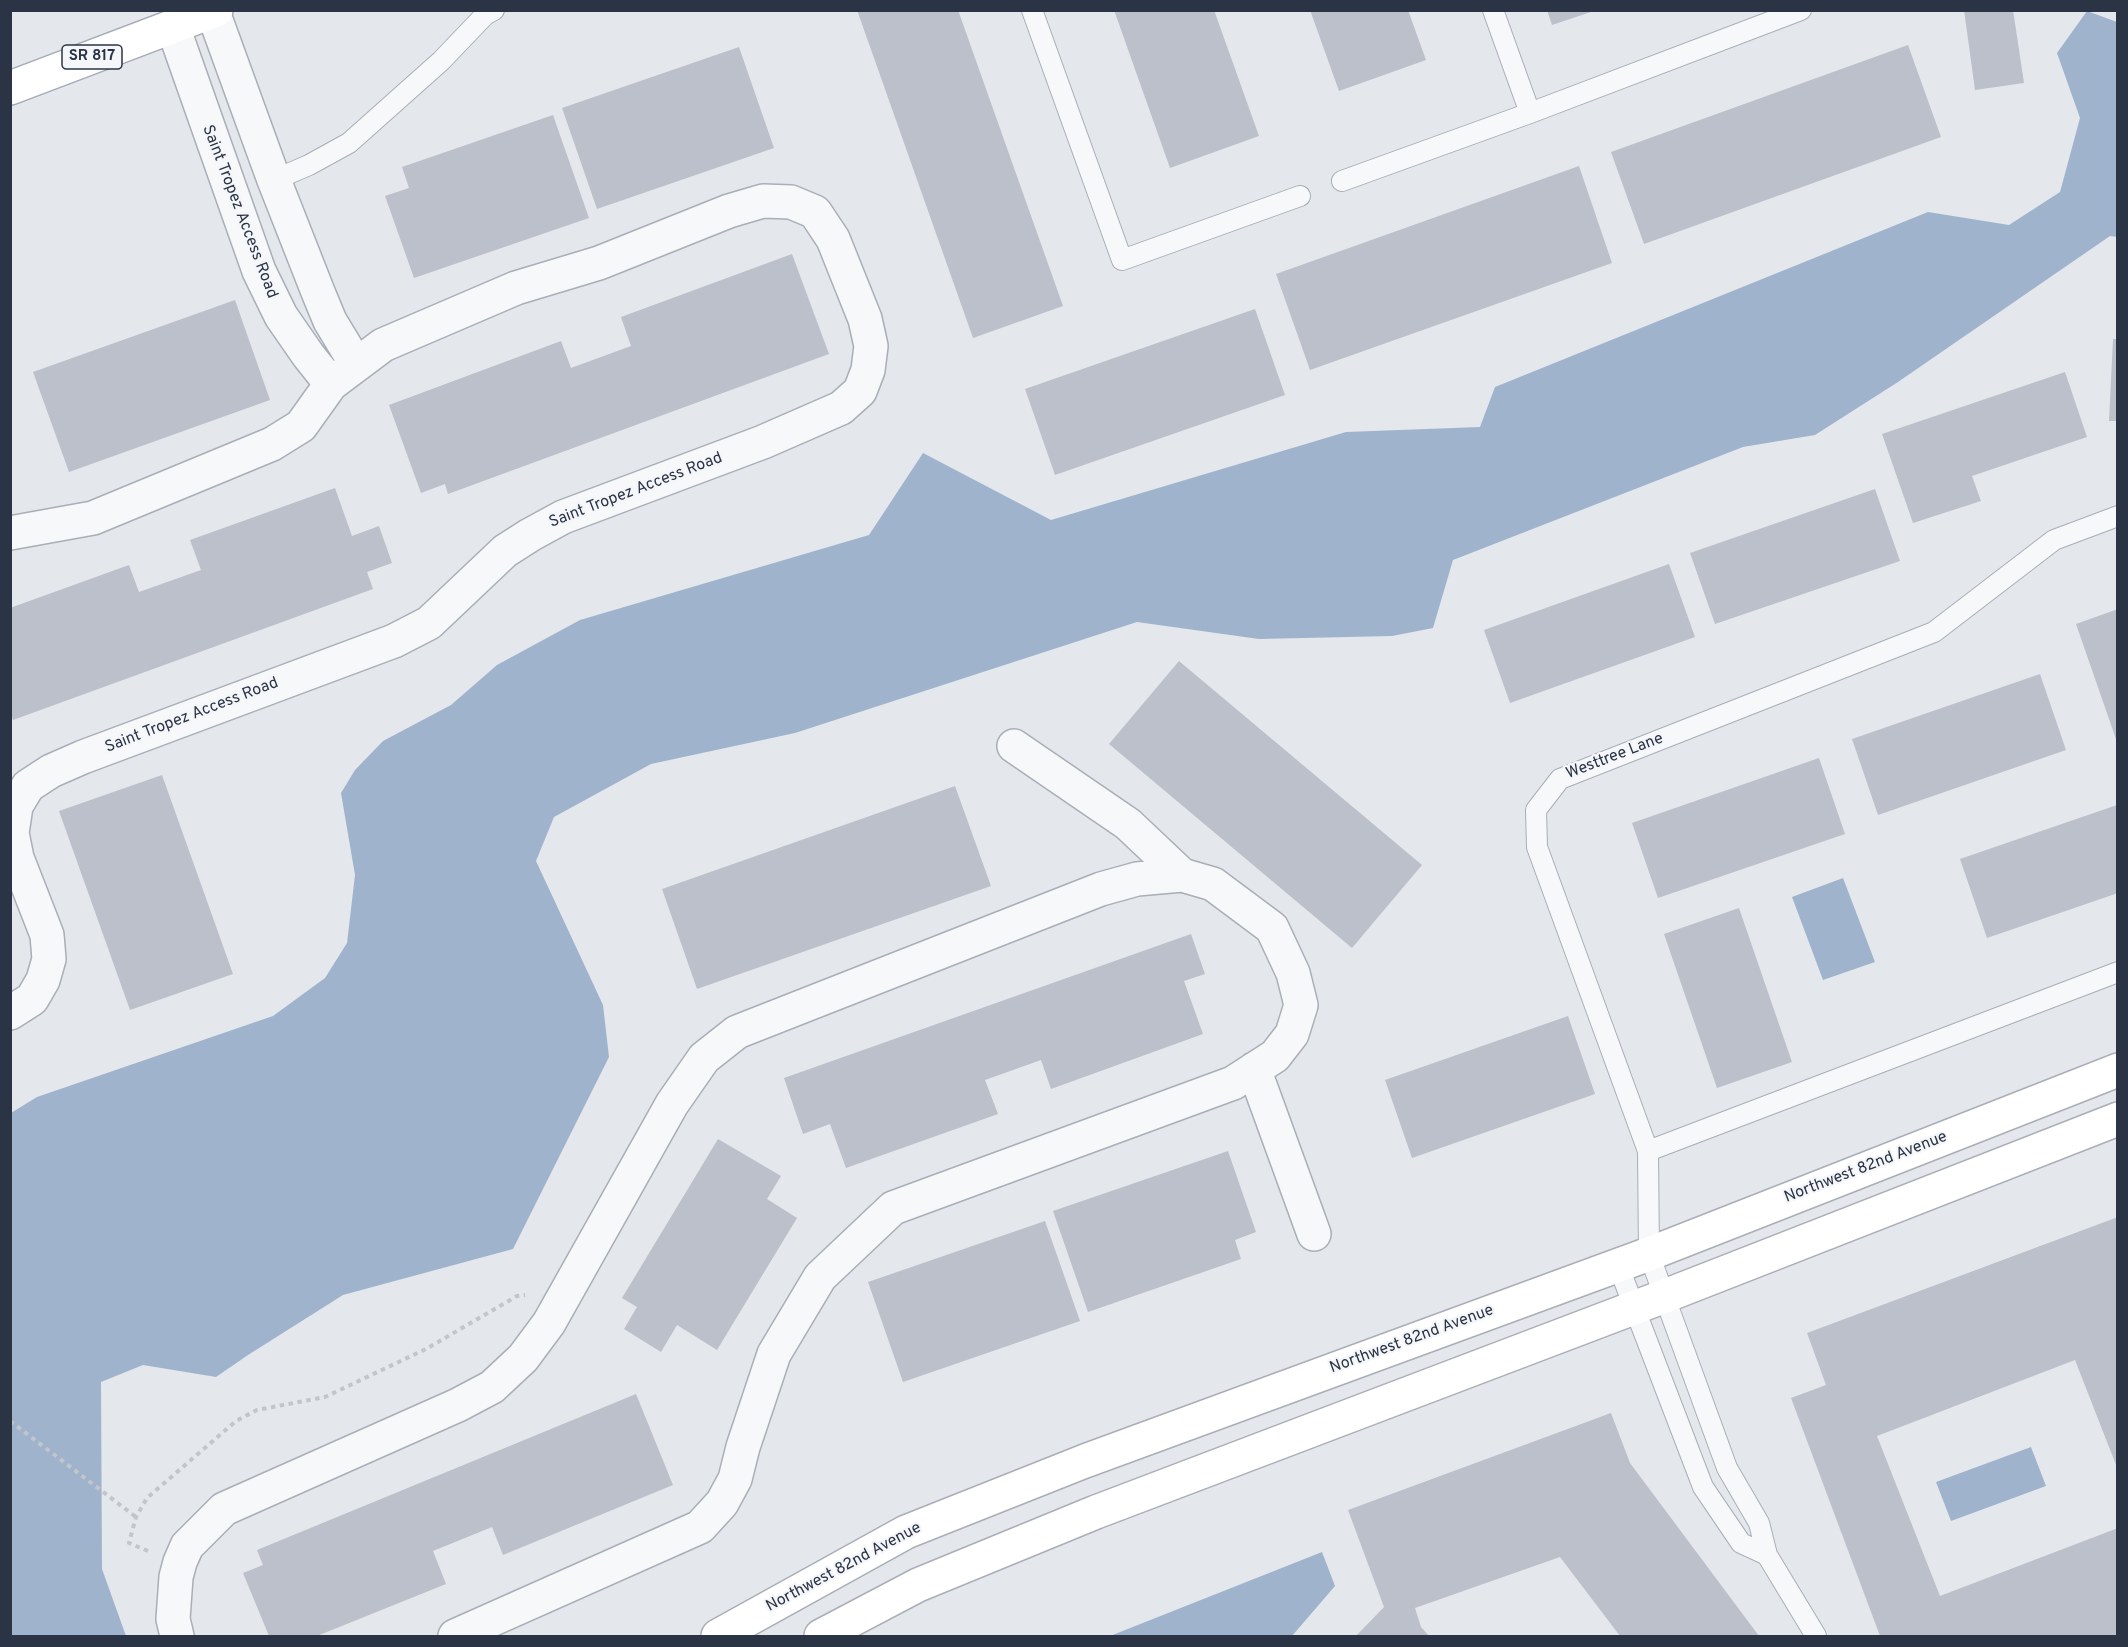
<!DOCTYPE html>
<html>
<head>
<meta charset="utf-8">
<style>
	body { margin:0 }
	#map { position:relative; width:2128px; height:1647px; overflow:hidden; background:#e4e7ec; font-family:Overpass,sans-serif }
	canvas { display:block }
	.frame { position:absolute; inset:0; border:12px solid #2b3445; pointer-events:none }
</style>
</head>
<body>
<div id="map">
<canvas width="2128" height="1647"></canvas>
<div class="frame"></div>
</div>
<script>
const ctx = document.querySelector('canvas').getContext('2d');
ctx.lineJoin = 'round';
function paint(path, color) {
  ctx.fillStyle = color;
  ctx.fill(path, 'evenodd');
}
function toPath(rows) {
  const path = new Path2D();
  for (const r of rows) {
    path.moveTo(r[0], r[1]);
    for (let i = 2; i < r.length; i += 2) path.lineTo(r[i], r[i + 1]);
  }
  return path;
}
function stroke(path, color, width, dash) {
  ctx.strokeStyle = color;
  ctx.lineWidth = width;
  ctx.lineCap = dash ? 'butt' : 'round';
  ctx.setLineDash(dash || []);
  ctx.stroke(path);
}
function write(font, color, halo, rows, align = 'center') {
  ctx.font = font + ' Overpass,sans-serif';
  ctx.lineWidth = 4.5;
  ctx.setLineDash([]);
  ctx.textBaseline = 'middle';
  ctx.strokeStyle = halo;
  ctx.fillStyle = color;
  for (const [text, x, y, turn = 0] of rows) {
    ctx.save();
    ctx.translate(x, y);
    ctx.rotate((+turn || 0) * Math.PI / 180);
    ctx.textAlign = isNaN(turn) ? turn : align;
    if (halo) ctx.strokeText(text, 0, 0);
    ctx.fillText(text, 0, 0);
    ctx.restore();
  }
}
paint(toPath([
	[2087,11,2117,22,2117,237,2110,236,1898,382,1815,435,1743,447,1453,560,1433,628,1392,636,1259,639,1137,622,795,733,651,764,554,817,536,861,603,1005,609,1057,513,1249,343,1295,248,1355,216,1377,143,1365,101,1382,102,1569,126,1636,11,1636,11,1113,37,1097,273,1016,325,978,347,943,355,875,341,793,355,770,383,741,451,705,497,665,580,620,869,535,923,453,1051,520,1346,432,1480,427,1495,387,1928,212,2009,225,2060,192,2080,118,2057,53],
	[1843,878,1875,962,1823,980,1792,897],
	[2031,1447,2046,1486,1951,1521,1936,1482],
	[1322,1552,1335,1586,1292,1636,1110,1636]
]), '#9fb4cc');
paint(toPath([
	[857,10,958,10,1063,306,973,338],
	[1114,10,1214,10,1259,136,1170,168],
	[1310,10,1408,10,1426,60,1339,91],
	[1547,10,1594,10,1594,11,1552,25],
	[1964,10,2013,10,2024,83,1975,90],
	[1908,45,1941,137,1644,244,1611,152],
	[739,47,774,148,597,209,562,108],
	[553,115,589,218,414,278,385,196,409,188,402,167],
	[1579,166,1612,263,1310,370,1276,274],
	[792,254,829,354,448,494,445,484,421,493,389,405,561,341,571,368,631,346,621,317],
	[235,300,270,400,69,472,33,372],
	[1255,309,1285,395,1055,475,1025,389],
	[2113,339,2118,339,2118,421,2109,421],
	[2065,372,2087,437,1972,476,1981,501,1913,523,1882,434],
	[335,488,352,536,379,526,392,563,367,572,373,589,13,720,10,713,10,608,129,565,139,592,201,570,190,540],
	[1875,489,1900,561,1715,624,1690,553],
	[1669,564,1695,637,1510,703,1484,630],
	[2118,609,2118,742,2117,742,2076,624],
	[1179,661,1422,865,1352,948,1109,744],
	[2040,674,2066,750,1878,815,1852,739],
	[1819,758,1845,834,1658,898,1632,823],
	[162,775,233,974,130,1010,59,811],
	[955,786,991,886,697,989,662,889],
	[2117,805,2118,893,1987,938,1960,859],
	[1739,908,1792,1062,1717,1088,1664,934],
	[1191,934,1205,974,1184,981,1203,1034,1051,1089,1041,1060,985,1080,998,1114,846,1168,830,1124,803,1134,784,1078],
	[1568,1016,1595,1094,1412,1158,1385,1080],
	[718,1139,781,1176,767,1199,797,1218,717,1350,677,1325,661,1352,624,1329,637,1307,622,1298],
	[1228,1151,1256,1232,1235,1240,1241,1259,1088,1312,1053,1211],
	[2118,1217,2118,1470,2075,1360,1877,1436,1940,1596,2118,1528,2118,1636,1880,1636,1791,1398,1826,1385,1807,1333],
	[1045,1221,1080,1321,903,1382,868,1282],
	[636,1394,673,1485,503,1555,492,1527,433,1551,446,1584,317,1636,269,1636,243,1573,263,1565,257,1550],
	[1611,1413,1630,1463,1759,1636,1620,1636,1560,1557,1415,1608,1421,1627,1429,1636,1356,1636,1384,1607,1348,1510]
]), '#bbc0ca');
const lane = toPath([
	[1032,10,1122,260,1300,196],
	[1493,10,1530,113],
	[274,180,309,165,349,143,441,61,485,15,494,10],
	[1342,181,1530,113,1801,10],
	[1648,1151,2118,972],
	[1618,1265,1703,1487,1741,1543,1767,1555],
	[1816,1636,1767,1555,1759,1523,1727,1468,1649,1254,1648,1151,1537,847,1536,810,1560,779,1934,632,2054,540,2118,516]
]);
const street = toPath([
	[213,12,274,180,318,292,330,321,356,364],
	[173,27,259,271,281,316,308,355,331,384],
	[10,533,93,518,272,444,301,426,331,384,383,345,516,288,599,263,729,211,763,201,791,202,815,212,833,239,865,319,871,346,868,370,860,391,841,408,763,442,563,517,530,535,505,551,429,623,394,641,83,757,51,771,28,786,16,806,12,833,17,858,47,935,49,959,43,980,32,999,10,1013],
	[1014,746,1128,824,1182,875],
	[1254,1069,1314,1234],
	[177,1636,173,1619,176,1577,180,1562,187,1546,224,1509,458,1405,492,1387,523,1358,549,1323,672,1104,704,1058,737,1032,1101,889,1137,879,1182,875,1213,884,1272,928,1293,973,1301,1005,1292,1034,1275,1056,1233,1083,893,1208,820,1277,774,1354,743,1447,735,1479,722,1503,700,1527,455,1636]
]);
const secondary = toPath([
	[718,1636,906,1532,1085,1461,1649,1254,2118,1070],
	[821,1636,918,1585,1096,1512,1665,1296,2118,1119]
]);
const primary = toPath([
	[10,88,216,10]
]);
stroke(lane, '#a9aeb7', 22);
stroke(street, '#a9aeb7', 36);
stroke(secondary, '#a9aeb7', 36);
stroke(primary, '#a3abb8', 36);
stroke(toPath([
	[10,1421,136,1517],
	[148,1551,129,1543,136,1517,147,1498,236,1421,257,1410,325,1397,426,1349,517,1296,525,1295]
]), '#c2c5cb', 4, [4.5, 4.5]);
stroke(lane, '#f7f8fa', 20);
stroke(street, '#f7f8fa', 33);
stroke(secondary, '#fff', 33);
stroke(primary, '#fff', 33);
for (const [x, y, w] of [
	[92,57,60]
]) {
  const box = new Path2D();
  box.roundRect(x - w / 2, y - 12, w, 24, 4.5);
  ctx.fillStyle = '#f4f6f9';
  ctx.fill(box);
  stroke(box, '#2b3445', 1.5);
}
write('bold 15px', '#2b3445', null, [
	["SR 817",92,57]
]);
write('16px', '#2b3445', '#f4f6f9', [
	["Saint Tropez Access Road",239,212,69],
	["Saint Tropez Access Road",636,491,-21],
	["Saint Tropez Access Road",192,716,-21],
	["Westtree Lane",1615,757,-21],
	["Northwest 82nd Avenue",1866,1168,-21],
	["Northwest 82nd Avenue",1412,1340,-20],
	["Northwest 82nd Avenue",844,1568,-28]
]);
</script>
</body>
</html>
